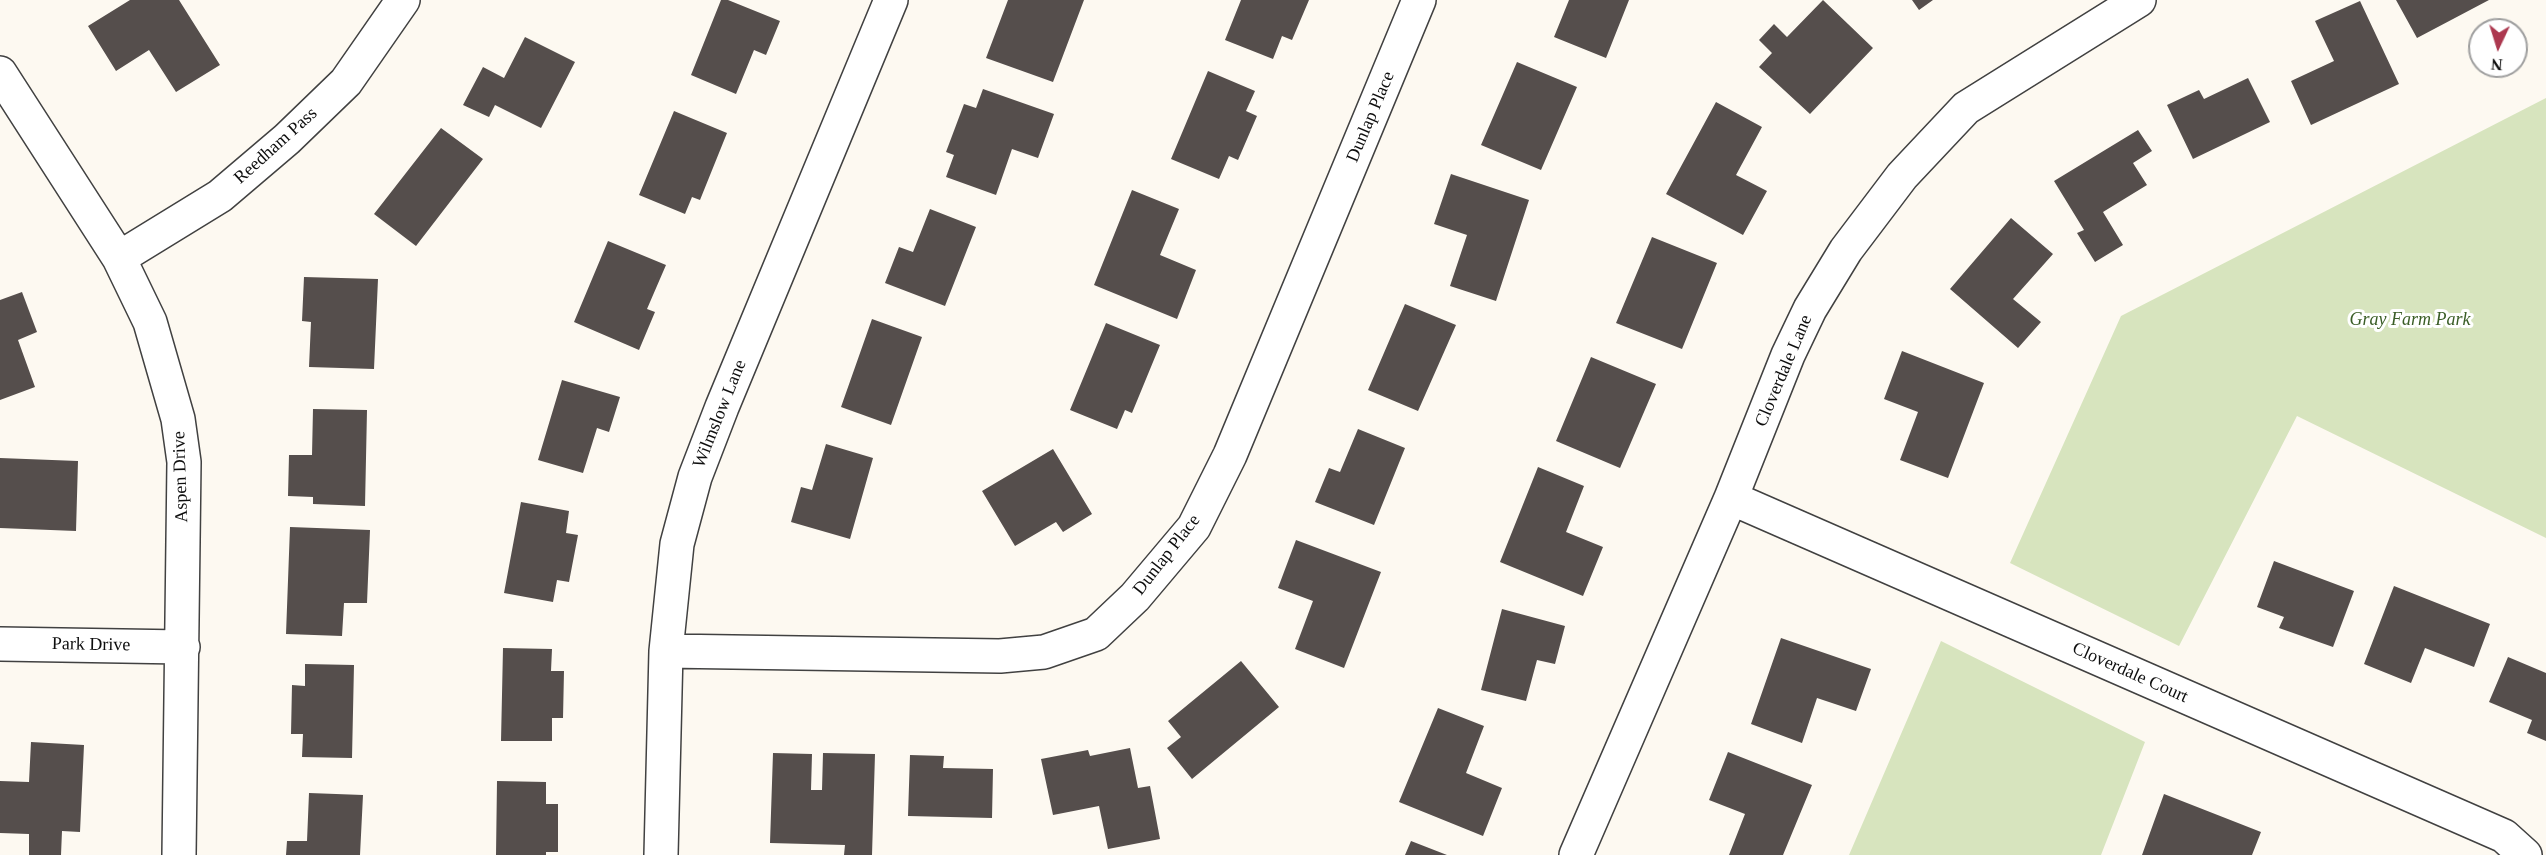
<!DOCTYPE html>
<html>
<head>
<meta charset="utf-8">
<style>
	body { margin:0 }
	#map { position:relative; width:2546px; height:855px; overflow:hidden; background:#fdf9f1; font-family:"Times New Roman",serif }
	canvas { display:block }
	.north { position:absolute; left:2468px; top:18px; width:60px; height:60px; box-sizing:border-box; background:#fff; border:2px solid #9f9f9f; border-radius:50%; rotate:184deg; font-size:16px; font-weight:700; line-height:24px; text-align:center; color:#0e0e0e }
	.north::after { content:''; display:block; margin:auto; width:21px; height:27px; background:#ac384f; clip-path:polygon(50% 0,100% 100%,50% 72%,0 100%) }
</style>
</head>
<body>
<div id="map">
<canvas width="2546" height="855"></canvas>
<div class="north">N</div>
</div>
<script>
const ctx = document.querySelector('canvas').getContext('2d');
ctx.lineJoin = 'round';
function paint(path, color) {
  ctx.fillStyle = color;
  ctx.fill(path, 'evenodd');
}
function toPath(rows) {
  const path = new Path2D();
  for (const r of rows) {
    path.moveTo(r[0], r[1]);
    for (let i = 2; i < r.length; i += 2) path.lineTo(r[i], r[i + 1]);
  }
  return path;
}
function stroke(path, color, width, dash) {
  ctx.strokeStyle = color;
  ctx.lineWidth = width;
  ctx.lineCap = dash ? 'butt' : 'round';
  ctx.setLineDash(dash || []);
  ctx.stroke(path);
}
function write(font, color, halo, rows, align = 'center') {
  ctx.font = font + ' "Times New Roman",serif';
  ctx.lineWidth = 6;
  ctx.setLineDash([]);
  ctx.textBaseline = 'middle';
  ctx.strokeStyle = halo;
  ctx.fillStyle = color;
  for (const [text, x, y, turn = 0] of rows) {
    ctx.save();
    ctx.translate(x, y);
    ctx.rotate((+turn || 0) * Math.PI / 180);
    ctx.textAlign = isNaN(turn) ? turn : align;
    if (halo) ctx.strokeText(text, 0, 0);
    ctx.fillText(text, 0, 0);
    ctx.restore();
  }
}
paint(toPath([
	[2546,98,2546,538,2297,416,2179,646,2010,563,2121,316],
	[1941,641,2145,742,2101,855,1849,855]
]), '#d7e4be');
paint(toPath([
	[130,0,179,0,220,65,176,92,149,50,116,71,88,26],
	[721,0,728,0,780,21,766,55,754,50,736,94,691,75],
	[1008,0,1084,0,1053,82,986,58],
	[1241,0,1309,0,1292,40,1282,36,1273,59,1225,40],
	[1569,0,1629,0,1606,58,1554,37],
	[1823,0,1873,48,1810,114,1759,67,1772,53,1759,40,1774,24,1787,37],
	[1912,0,1933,0,1919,10],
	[2396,0,2489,0,2417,38],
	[2360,1,2399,84,2311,125,2291,81,2334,61,2315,21],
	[525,37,575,62,541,128,495,105,489,117,463,105,483,67,504,78],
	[1517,62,1577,87,1541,170,1481,145],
	[1208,71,1255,91,1246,111,1257,116,1238,160,1229,156,1219,179,1171,159],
	[2248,78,2270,122,2193,159,2167,105,2199,90,2204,99],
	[983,89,1054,114,1038,158,1012,149,996,195,946,177,954,155,946,152,964,104,976,108],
	[1716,102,1762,127,1736,175,1767,191,1743,235,1666,194],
	[674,111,727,133,700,200,692,197,685,214,639,195],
	[441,128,483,159,416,246,374,214],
	[2138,130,2152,151,2133,163,2147,185,2103,212,2123,245,2095,262,2077,233,2084,230,2054,181],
	[1451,174,1529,200,1496,301,1450,286,1467,235,1434,224],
	[1132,190,1179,209,1160,255,1196,270,1177,319,1094,285],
	[930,209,976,227,945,306,885,283,899,247,913,252],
	[2011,218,2053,254,2013,299,2041,322,2018,348,1950,289],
	[1652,237,1717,263,1682,349,1616,323],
	[608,241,666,265,647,309,655,312,639,350,574,322],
	[304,277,378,279,374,369,309,367,311,322,302,321],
	[22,292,37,332,18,340,35,387,0,400,0,300],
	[1405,304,1456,325,1418,411,1368,390],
	[872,319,922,337,891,425,841,407],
	[1106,323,1160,345,1132,413,1125,410,1117,429,1070,410],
	[1902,351,1984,383,1948,478,1900,460,1918,412,1884,399],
	[1591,357,1656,384,1620,468,1556,441],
	[562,380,620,397,609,432,597,428,583,473,538,460],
	[313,409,367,410,365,506,313,504,313,497,288,496,289,455,312,455],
	[1358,429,1405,448,1374,525,1315,502,1329,468,1340,472],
	[826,444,873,458,850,539,791,522,801,487,812,490],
	[1053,449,1092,514,1063,532,1056,522,1015,546,982,491],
	[0,458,78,461,76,531,0,528],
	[1538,467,1584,486,1566,532,1603,547,1583,596,1500,562],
	[521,502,569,511,566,533,578,535,569,582,557,580,553,602,504,593],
	[290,527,370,530,367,603,344,603,342,636,286,634],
	[1296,540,1381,572,1344,668,1295,649,1313,601,1278,588],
	[2274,561,2354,591,2333,647,2279,628,2284,617,2257,607],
	[2394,586,2490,624,2474,667,2425,648,2411,683,2364,664],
	[1502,609,1565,626,1555,664,1537,660,1526,701,1481,690],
	[1781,638,1871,669,1856,711,1817,698,1802,743,1751,724],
	[503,648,552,649,551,671,564,671,563,718,552,718,552,741,501,741],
	[2508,657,2546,673,2546,741,2527,733,2532,720,2489,702],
	[1241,661,1279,707,1192,779,1167,748,1181,737,1168,721],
	[305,664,354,665,352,758,302,757,303,734,291,734,292,685,305,686],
	[1438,708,1484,726,1466,773,1502,788,1483,836,1399,802],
	[31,742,84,745,80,832,62,831,61,855,29,855,29,834,0,833,0,781,29,782],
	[1130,748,1138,788,1150,786,1160,839,1108,849,1099,806,1053,815,1041,759,1088,750,1090,756],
	[1728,752,1812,785,1783,855,1729,855,1745,814,1709,800],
	[773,753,812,754,811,790,822,790,823,753,875,754,872,855,844,855,845,845,770,843],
	[910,755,944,756,943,768,993,769,992,818,908,816],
	[497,781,546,782,546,804,558,804,558,852,546,852,546,855,496,855],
	[309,793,363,795,360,855,286,855,287,841,307,841],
	[2164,794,2261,832,2252,855,2142,855],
	[1411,841,1447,855,1405,855]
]), '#554e4c');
const minor = toPath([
	[0,73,119,258,150,322,178,419,184,462,179,855],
	[119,258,220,196,287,139,346,82,403,0],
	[1731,498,2504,836,2525,855],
	[0,644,183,647],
	[666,651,1000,656,1044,652,1096,634,1135,597,1194,527,1230,455,1419,0],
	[661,855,666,651,677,544,695,477,722,407,891,0],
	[1576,855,1731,498,1788,355,1810,309,1846,250,1902,176,1966,108,2139,0]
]);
stroke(minor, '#414141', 36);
stroke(minor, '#fff', 33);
write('18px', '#0e0e0e', '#fff', [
	["Dunlap Place",1371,117,-67],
	["Reedham Pass",276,146,-42],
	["Cloverdale Lane",1784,371,-67],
	["Wilmslow Lane",720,414,-68],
	["Aspen Drive",181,477,-92],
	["Dunlap Place",1167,555,-52],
	["Park Drive",91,645,1],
	["Cloverdale Court",2130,673,24]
]);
write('italic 18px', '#3a5d26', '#fff', [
	["Gray Farm Park",2410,320]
]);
</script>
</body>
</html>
